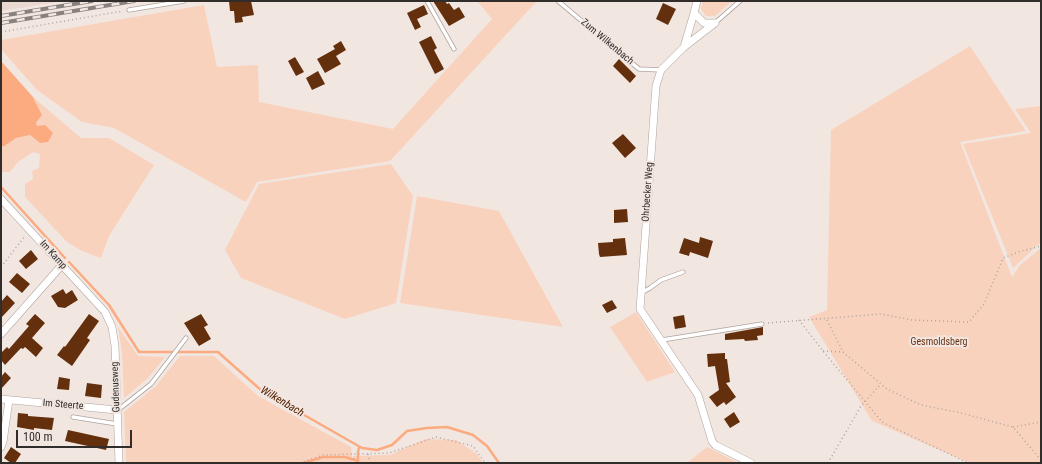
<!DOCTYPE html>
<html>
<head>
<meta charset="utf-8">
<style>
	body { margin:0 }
	#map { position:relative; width:1042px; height:464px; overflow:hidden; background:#f2e6e1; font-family:"Roboto Condensed",sans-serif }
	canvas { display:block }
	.frame { position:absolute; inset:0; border:2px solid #312d2b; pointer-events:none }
	.scale { position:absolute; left:16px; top:430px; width:116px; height:18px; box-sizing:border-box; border:2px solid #312d2b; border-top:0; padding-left:5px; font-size:12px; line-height:14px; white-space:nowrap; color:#312d2b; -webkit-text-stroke:3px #f2e6e1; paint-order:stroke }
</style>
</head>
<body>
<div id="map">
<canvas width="1042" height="464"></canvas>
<div class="frame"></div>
<div class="scale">100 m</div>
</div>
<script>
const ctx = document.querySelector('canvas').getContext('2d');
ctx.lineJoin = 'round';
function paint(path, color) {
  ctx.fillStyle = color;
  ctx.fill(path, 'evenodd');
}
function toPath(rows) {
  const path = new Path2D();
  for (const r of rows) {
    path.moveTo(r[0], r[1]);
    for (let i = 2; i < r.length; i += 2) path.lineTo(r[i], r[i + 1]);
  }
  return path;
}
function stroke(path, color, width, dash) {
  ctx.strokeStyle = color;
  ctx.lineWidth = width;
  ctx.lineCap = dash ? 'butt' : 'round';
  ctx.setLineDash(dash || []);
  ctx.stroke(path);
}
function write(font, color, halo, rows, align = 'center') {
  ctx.font = font + ' "Roboto Condensed",sans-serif';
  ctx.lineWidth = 4;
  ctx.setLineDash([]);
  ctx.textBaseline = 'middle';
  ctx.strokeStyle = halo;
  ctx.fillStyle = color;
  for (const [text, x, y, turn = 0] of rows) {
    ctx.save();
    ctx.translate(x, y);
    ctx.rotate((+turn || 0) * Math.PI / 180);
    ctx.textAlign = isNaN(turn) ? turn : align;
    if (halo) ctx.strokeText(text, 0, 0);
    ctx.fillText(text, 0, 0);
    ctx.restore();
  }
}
paint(toPath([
	[1,1,64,1,1,11]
]), '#ebd8d0');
paint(toPath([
	[477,1,537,1,390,161,257,182,246,202,114,128,82,122,37,90,1,49,1,40,204,5,217,67,258,65,259,102,393,129,492,19],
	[703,1,732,1,715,16,706,16,701,9],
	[970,46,1026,131,960,142,1012,277,1020,265,1041,248,1041,463,970,463,872,421,809,317,827,310,831,130],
	[33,97,81,138,109,138,154,165,109,236,101,258,82,251,67,242,25,197,25,184,33,179,32,171,39,168,40,154,33,152,18,162,10,172,2,172,1,171,1,144,3,147,16,138,30,135,40,143,36,123,42,115],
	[1041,106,1041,242,1013,268,963,144,1031,133,1015,109],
	[391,164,413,196,396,303,345,319,241,278,225,250,259,184],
	[417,196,499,211,563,327,400,303],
	[636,312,675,372,647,382,610,327],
	[118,327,138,356,165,357,148,378,124,398,122,352],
	[180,356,214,356,258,396,351,447,353,463,126,463,124,412,156,386],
	[425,439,456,440,477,454,483,463,354,463,353,456,390,455],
	[707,447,739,463,687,463]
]), '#f9d2be');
paint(toPath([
	[1,61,33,97,42,115,36,123,37,126,45,125,53,133,48,142,40,143,30,135,16,138,3,147,1,144]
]), '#fcab80');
stroke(toPath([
	[1,187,65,258],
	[69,262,109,305,139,352,218,352,262,391,362,448,377,450,392,445,407,431,427,428,447,427,473,435,487,446,499,463],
	[358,453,359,447],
	[358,455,358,463],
	[304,463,323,457,345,457,358,461]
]), '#fcab80', 2.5);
paint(toPath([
	[229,1,251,1,254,15,242,17,243,22,235,23,234,11,230,11],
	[433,1,445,1,447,4,449,3,454,10,459,7,465,17,449,26],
	[663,3,676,9,668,25,656,19],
	[424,5,428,14,417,19,421,27,415,30,407,13],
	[431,36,437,48,434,50,444,69,435,74,419,42],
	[341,41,346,50,336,56,341,64,325,73,317,59,335,49,333,46],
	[295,57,304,72,296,76,288,61],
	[619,59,636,76,630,83,613,66],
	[318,71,325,84,312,90,306,78],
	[623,134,636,148,625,158,612,143],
	[627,209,628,222,614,223,614,210],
	[700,237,713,241,708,258,690,252,689,256,679,253,684,238,699,243],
	[625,238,627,255,600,257,599,254,598,243,613,242,613,239],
	[31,250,38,259,26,269,19,261],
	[17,273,30,284,22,293,9,282],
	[63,289,66,294,72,290,78,300,65,308,58,307,51,296],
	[7,295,15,303,1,318,1,302],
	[612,300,617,308,607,313,602,305],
	[35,314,45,323,32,338,43,348,36,357,25,347,23,349,21,348,5,365,1,360,1,353,7,347,9,349,29,326,26,324],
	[89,314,99,321,87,338,90,340,72,366,57,355,64,346,65,347],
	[201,314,208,325,204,327,211,339,199,346,184,323],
	[684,315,686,327,675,329,673,317],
	[763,327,763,335,757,336,758,340,745,341,744,339,725,340,725,334],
	[725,353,725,359,727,359,730,382,726,383,736,397,726,405,724,402,717,407,709,397,719,390,715,366,708,367,707,354],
	[5,372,11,378,1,389,1,377],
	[59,377,70,379,69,390,57,389],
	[87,383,102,385,101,398,85,396],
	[734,412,740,422,730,428,724,419],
	[18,413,28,414,28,416,54,418,52,430,34,428,34,430,17,427],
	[68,430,109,439,106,450,65,441],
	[11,447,21,454,15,463,11,463,4,458]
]), '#642f0d');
const service = toPath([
	[427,1,454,49],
	[558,1,639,69,661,70],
	[129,10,184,1],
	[715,23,740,1],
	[641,293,650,288,661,280,683,272],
	[662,340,762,324],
	[118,410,151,384,186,338],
	[73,417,117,424]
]);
const minor = toPath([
	[697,1,694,13,704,23,715,23],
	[715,23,684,47,661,70,656,86,640,309,698,395,712,441,715,445,751,463],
	[684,47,694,13],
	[1,199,105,312,112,327,115,346,119,463],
	[1,334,62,265],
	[1,399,117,410],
	[1,447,3,442,9,400]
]);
stroke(service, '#aea39e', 5);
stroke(minor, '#aea39e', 8);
stroke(toPath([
	[1,32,123,11],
	[1,267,25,236],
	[799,320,823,351,882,422,968,463],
	[827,320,843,352],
	[768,323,881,314,912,320,969,322,984,304,1003,258,1021,251,1041,246],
	[823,351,843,352,887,389,921,405,957,412,1013,427,1041,460],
	[1013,427,1041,422],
	[368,454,370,463],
	[300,463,323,455,389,453,436,437,473,446,485,463],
	[353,463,354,455],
	[828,463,861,406,881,384]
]), '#aea5a1', 1.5, [1, 3]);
stroke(service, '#fff', 3.5);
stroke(minor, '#fff', 7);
const rail = toPath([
	[1,16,92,1],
	[1,23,134,1]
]);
stroke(rail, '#88817d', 4);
stroke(rail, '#f2e6e1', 2.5, [8]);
write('10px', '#312d2b', '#f2e6e1', [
	["Zum Wilkenbach",607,42,40],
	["Ohrbecker Weg",648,192,-86],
	["Im Kamp",53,255,48],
	["Gudenusweg",116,387,-92],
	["Im Steerte",63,405,5]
]);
write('10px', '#663315', '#f2e6e1', [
	["Gesmoldsberg",939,342]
]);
write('italic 11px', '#532100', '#f2e6e1', [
	["Wilkenbach",282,402,31]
]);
</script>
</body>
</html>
